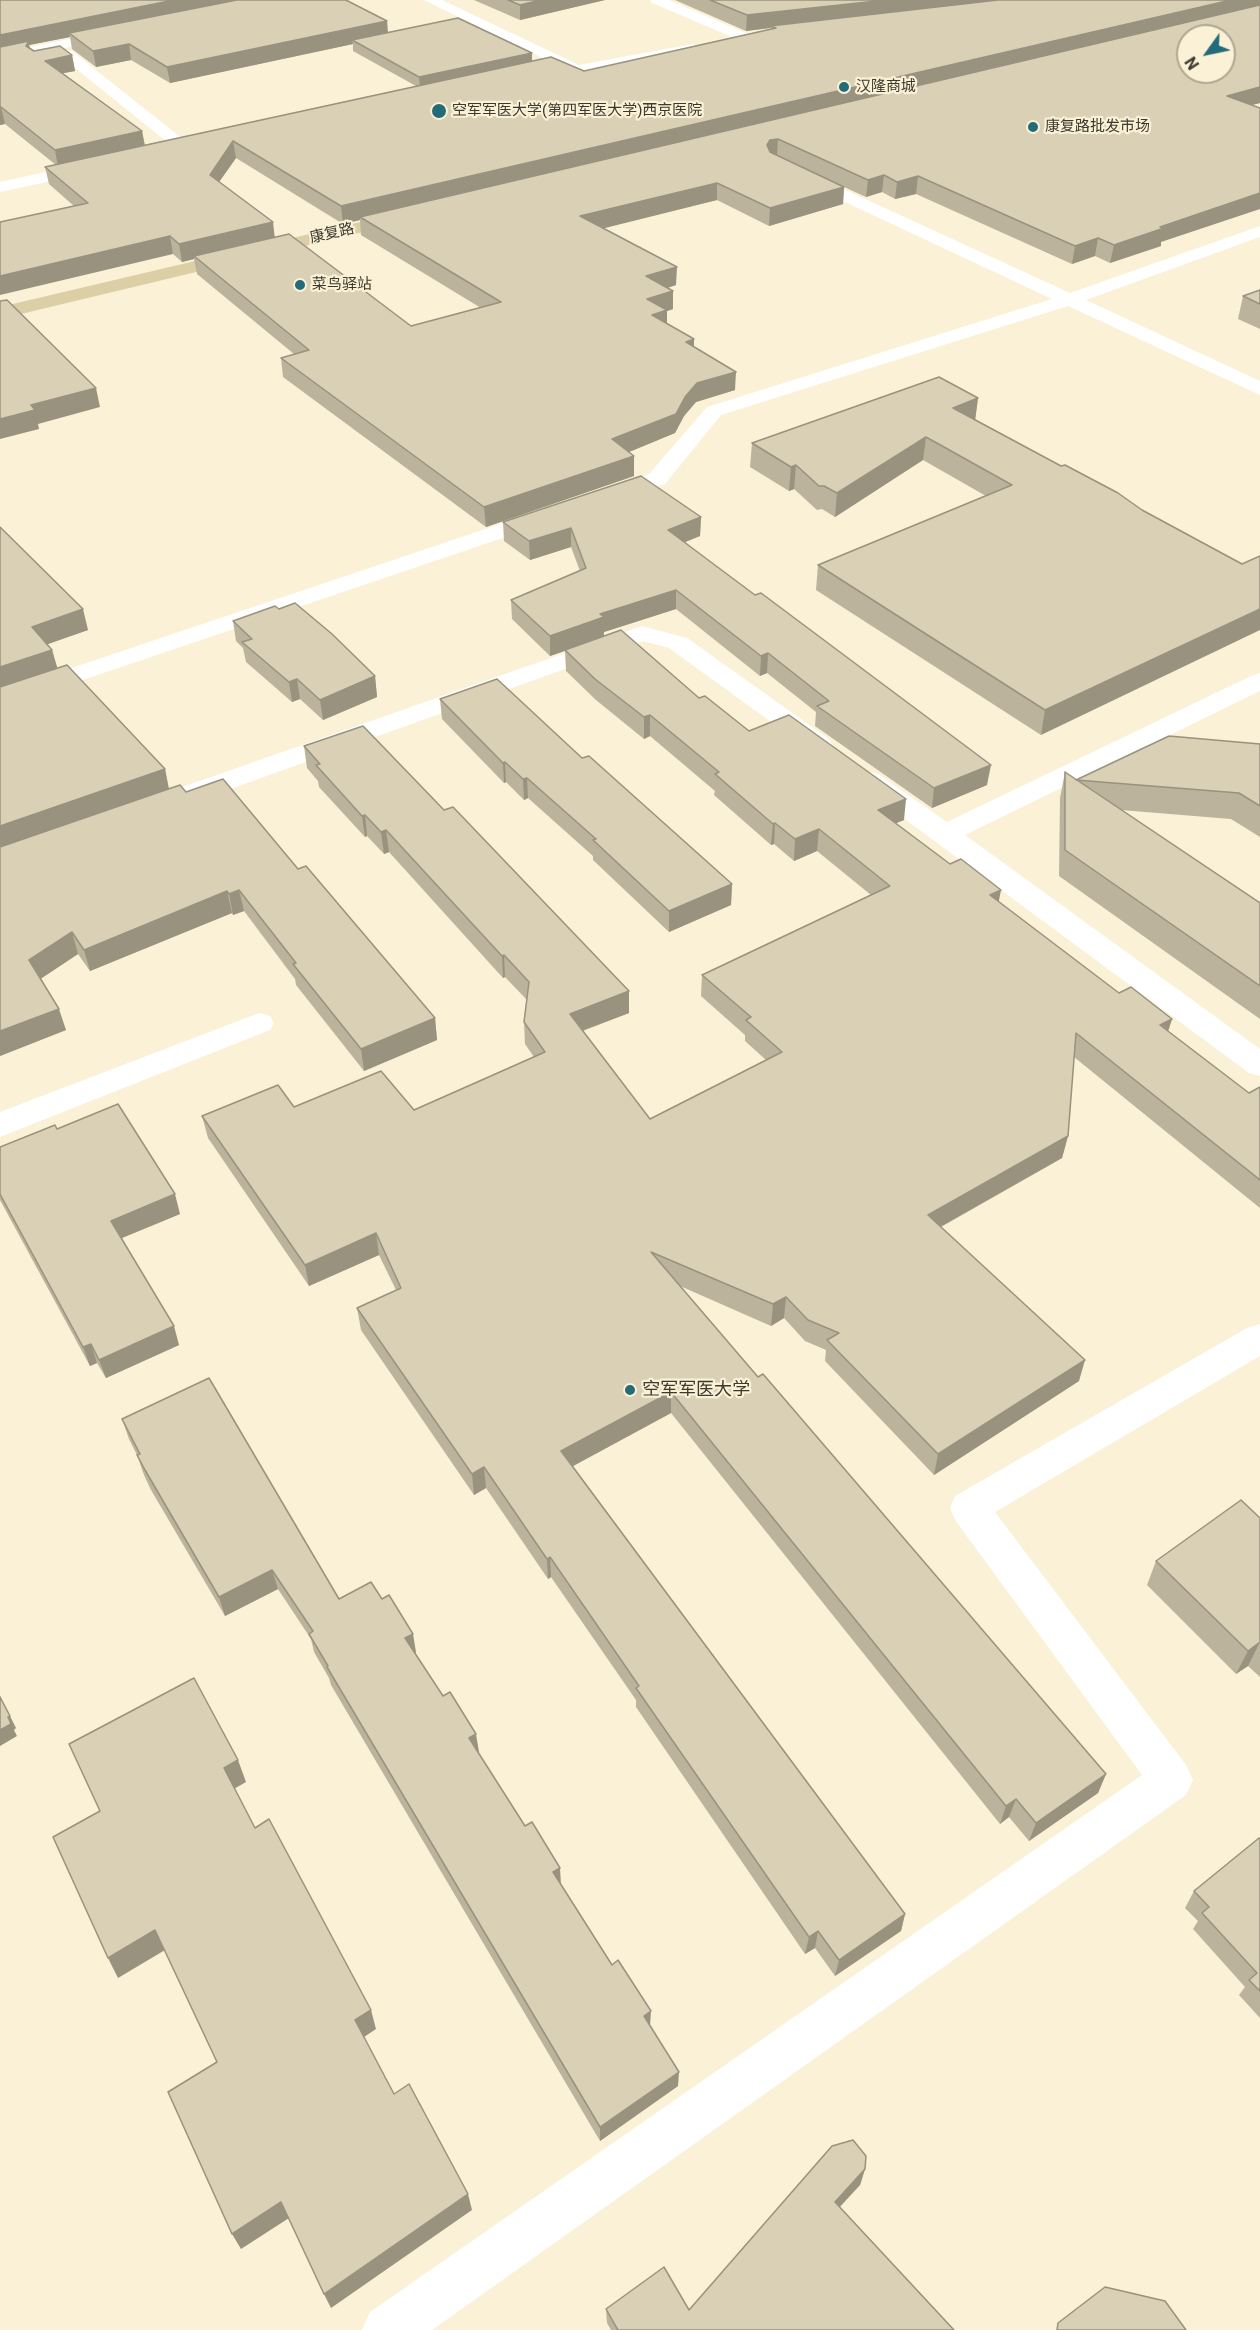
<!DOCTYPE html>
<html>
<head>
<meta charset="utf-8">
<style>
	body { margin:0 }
	#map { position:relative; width:1260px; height:2330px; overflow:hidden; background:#faf1d6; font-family:Roboto,sans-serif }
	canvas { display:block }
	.north { position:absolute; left:1176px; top:24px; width:60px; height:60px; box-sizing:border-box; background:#faf1d6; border:2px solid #aea793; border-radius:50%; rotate:237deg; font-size:16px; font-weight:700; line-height:24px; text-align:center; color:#3c392e }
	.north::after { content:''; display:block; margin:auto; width:21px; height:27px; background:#246b79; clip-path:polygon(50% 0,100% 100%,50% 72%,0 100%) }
</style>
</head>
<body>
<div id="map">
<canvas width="1260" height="2330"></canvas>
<div class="north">N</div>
</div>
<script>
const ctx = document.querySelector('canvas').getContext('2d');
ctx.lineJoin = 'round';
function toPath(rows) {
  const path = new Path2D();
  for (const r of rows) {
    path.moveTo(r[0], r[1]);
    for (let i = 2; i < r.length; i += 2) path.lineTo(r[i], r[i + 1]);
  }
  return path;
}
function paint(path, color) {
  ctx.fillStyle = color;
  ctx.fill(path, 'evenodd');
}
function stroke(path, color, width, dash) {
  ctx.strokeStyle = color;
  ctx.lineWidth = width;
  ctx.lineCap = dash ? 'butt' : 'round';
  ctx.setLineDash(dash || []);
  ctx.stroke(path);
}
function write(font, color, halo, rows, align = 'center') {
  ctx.font = font + ' Roboto,"Noto Sans SC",sans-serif';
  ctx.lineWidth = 4.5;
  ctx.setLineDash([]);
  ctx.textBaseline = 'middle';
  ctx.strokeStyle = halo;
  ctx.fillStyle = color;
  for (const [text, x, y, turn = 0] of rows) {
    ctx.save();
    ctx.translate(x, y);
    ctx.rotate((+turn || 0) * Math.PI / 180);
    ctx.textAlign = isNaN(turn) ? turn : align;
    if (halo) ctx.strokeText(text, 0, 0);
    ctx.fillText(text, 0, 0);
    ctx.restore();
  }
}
paint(toPath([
	[424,0,442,0,579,65,693,44,700,48,693,52,577,75,424,0],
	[650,0,669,0,746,33,782,29,789,33,782,37,744,42,652,3,650,0],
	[114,30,121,34,119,37,0,61,0,53,114,30],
	[67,50,72,51,189,144,191,147,189,150,177,150,64,59,38,64,31,60,33,57,67,50],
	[92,162,100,167,98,171,0,192,0,182,92,162],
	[802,170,1070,293,1260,226,1260,237,1086,300,1260,381,1260,395,1068,306,721,415,665,484,616,500,608,502,600,500,597,495,600,490,649,474,707,407,1052,299,796,179,794,175,796,171,802,170],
	[545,509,553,511,556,516,553,521,0,708,0,692,545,509],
	[642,626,687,638,829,739,833,745,829,751,820,753,811,751,669,648,643,641,194,802,184,804,174,802,171,796,174,790,642,626],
	[1260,673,1260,691,965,835,1260,1049,1260,1076,1249,1073,860,786,856,780,860,774,869,772,878,774,947,822,1251,676,1260,673],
	[259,1013,270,1016,274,1023,270,1030,0,1137,0,1112,259,1013],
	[1260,1324,1260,1356,995,1512,1186,1765,1193,1780,1186,1795,432,2330,362,2330,370,2312,1142,1775,955,1520,950,1508,955,1496,1247,1328,1260,1324]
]), '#fff');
paint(toPath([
	[403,212,409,213,412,217,409,221,0,319,0,307,403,212]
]), '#dccea5');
paint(toPath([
	[0,0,387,21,388,33,532,53,532,61,584,71,770,29,770,28,746,31,675,0,1260,0,1260,103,1251,105,1161,242,1161,246,1110,263,1095,256,1072,264,916,194,895,199,882,192,866,197,844,187,843,204,769,226,717,200,603,228,676,285,668,288,673,291,673,309,667,311,667,323,694,347,735,390,696,402,684,416,675,433,629,452,634,456,634,476,486,527,283,377,281,358,294,354,197,274,194,259,182,262,173,254,74,206,49,184,45,167,56,165,5,124,0,125],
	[70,37,72,49,96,67,131,60,170,83,353,44,353,51,416,86,145,145,142,131,63,73,75,71,72,55,34,51,30,48,29,45],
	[236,158,343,224,360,220,361,235,481,308,411,326,275,237,219,182],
	[474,0,605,0,520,20],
	[1260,290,1260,329,1238,319,1243,296],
	[978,398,975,420,1061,466,1118,493,1041,735,816,590,818,565,986,496,923,460,835,517,822,509,817,510,794,489,789,491,750,467,752,443],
	[701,517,700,536,685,542,987,785,932,808,815,726,816,712,767,673,760,676,676,609,604,632,604,636,749,731,904,820,895,823,1119,993,1172,1019,1168,1031,1249,1093,1260,1087,1260,1208,1074,1057,1068,1136,1062,1158,941,1227,1079,1381,934,1475,825,1361,826,1350,805,1341,784,1318,771,1326,680,1286,758,1377,1106,1774,1098,1793,1029,1841,1009,1817,1000,1824,671,1413,573,1466,905,1914,901,1931,835,1976,815,1948,805,1954,636,1707,636,1700,551,1577,548,1579,486,1488,474,1495,361,1330,357,1308,396,1290,379,1255,309,1286,208,1138,202,1116,294,1107,414,1110,534,1057,525,1044,524,1022,527,1000,505,977,503,978,389,852,384,854,367,836,365,837,319,787,318,781,307,768,304,746,444,810,629,991,629,1013,583,1031,650,1119,766,1060,745,1041,745,1035,701,996,702,975,871,895,817,851,794,861,774,844,771,845,714,795,715,791,650,736,644,739,596,700,566,671,565,651,550,656,512,619,511,600,580,571,571,547,530,560,504,541,503,522],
	[0,527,88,630,47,644,52,650,57,668,165,769,169,789,186,792,298,869,435,1018,437,1040,364,1071,296,985,295,979,244,911,233,915,232,913,90,971,78,954,41,978,66,1030,0,1056],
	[233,621,375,676,377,697,323,720,300,699,292,702,246,662,243,648,236,641],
	[440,699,582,758,732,884,731,905,669,932,593,860,593,856,528,798,524,800,506,782,504,783,442,719],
	[1260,744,1260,837,1231,819,1121,810,1260,903,1260,1019,1059,876,1060,798,1065,772,1076,780],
	[57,1129,180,1214,122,1238,179,1345,106,1378,97,1363,90,1366,0,1200,0,1147],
	[122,1419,339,1599,416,1652,415,1653,479,1752,478,1752,650,2026,678,2086,600,2141,331,1685,329,1678,314,1652,311,1639,278,1589,225,1616,151,1490,144,1475,137,1455,129,1439],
	[1260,1518,1260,1677,1248,1666,1236,1674,1147,1585,1156,1561],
	[1260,1839,1260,2018,1239,1995,1245,1987,1193,1929,1198,1921,1185,1908,1194,1891],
	[865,2169,860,2185,840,2207,954,2330,611,2330,607,2323,606,2309,689,2310]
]), '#bbb39c');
paint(toPath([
	[174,0,251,0,69,33,70,37,29,45,32,57,0,51,0,35],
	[541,0,605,0,520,20,520,5],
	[886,0,1008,0,770,26,770,28,746,31,747,15],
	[1231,0,1260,0,1260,8,360,217,360,220,343,224,341,206],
	[387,21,388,37,352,40,353,44,170,83,167,67],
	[129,44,131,60,96,67,93,51],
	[532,53,532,63,420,88,419,77],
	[72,55,75,71,48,76,45,61],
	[1260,87,1260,103,1224,112,1227,96],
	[1,107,5,124,0,125,0,108],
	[142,131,145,148,58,167,55,150],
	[778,139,777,156,770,157,767,145,770,140],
	[233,141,236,158,212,192,210,175],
	[884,175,882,192,866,197,868,180],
	[918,176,916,194,895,199,897,182],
	[717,183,717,200,581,234,580,216],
	[844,187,843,204,769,226,770,208],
	[1260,193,1260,209,1161,242,1161,246,1110,263,1114,245,1160,227],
	[273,222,275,240,194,256,194,259,182,262,179,244],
	[170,236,173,254,0,295,0,276],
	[1098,238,1095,256,1072,264,1075,246],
	[677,267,676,285,646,294,646,276],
	[673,291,673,309,667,311,667,329,652,333,647,299],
	[694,339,694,358,686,342],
	[736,372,735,390,696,402,684,416,675,433,612,459,612,439,685,397,697,383],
	[96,388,100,407,38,424,39,429,0,439,0,419,31,405],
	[978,398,975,421,953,408],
	[926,437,923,460,835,517,837,493],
	[634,456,634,476,486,527,484,507],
	[796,465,794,489,789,491,791,467],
	[701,517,700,536,668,549,668,530],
	[571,528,571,547,530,560,529,541],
	[676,590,676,609,604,632,604,637,550,656,550,636,600,614],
	[83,609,88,630,37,648,32,627],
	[1260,609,1260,630,1041,735,1045,710],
	[52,650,58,670,0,690,0,667],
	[768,653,767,673,760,676,761,656],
	[375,676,377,697,323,720,320,700],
	[297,679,300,699,292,702,289,682],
	[650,715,650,736,644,739,644,717],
	[505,762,506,782,504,783,503,763],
	[991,765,987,785,932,808,934,788],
	[165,769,169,790,0,850,0,826],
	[527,778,528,798,524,800,523,779],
	[906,799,904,820,875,832,878,810],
	[365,815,367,836,365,837,362,816],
	[775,823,774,844,771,845,773,824],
	[819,829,817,851,794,861,795,839],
	[386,830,389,852,384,854,381,832],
	[732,884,731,905,669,932,669,911],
	[239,890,244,911,233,915,229,894],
	[1001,890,997,911,990,895],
	[227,891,232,913,90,971,84,950],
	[72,932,78,954,36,982,29,960],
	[504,955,505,977,503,978,502,956],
	[629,991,629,1013,570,1035,570,1014],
	[59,1009,66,1030,0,1056,0,1031],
	[435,1018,437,1040,364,1071,361,1049],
	[1172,1019,1165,1041,1160,1025],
	[1068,1136,1062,1158,924,1236,928,1215],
	[175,1194,180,1214,117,1240,111,1221],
	[376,1233,379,1255,309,1286,305,1265],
	[786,1297,784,1318,771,1326,773,1304],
	[174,1326,179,1345,106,1378,99,1360],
	[91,1344,97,1363,90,1366,83,1347],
	[1085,1360,1079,1381,934,1475,938,1454],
	[671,1392,671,1413,562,1472,561,1451],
	[484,1467,486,1488,474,1495,472,1474],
	[550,1557,551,1577,548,1579,547,1559],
	[272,1570,278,1589,225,1616,219,1597],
	[413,1634,416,1652,409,1657,405,1638],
	[1260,1642,1248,1666,1236,1674,1248,1651],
	[0,1696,16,1728,14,1730,17,1736,0,1746],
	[476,1734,479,1752,472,1756,469,1738],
	[238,1760,246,1782,232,1790,224,1768],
	[1106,1774,1098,1793,1029,1841,1036,1823],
	[1016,1799,1009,1817,1000,1824,1006,1806],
	[560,1868,561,1885,553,1872],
	[905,1914,901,1931,835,1976,839,1960],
	[155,1930,165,1950,118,1978,108,1958],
	[818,1931,815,1948,805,1954,809,1937],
	[371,2010,376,2029,361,2039,355,2020],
	[651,2011,650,2026,644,2016],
	[679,2072,678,2086,600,2141,600,2127],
	[865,2169,860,2185,830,2217,835,2202],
	[468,2194,472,2210,331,2308,324,2294],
	[281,2202,289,2218,241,2249,232,2234]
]), '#98927f');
const building = toPath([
	[0,0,174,0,0,35,0,0],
	[237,0,346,0,387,21,167,67,129,44,93,51,69,33,237,0],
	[508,0,541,0,520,5,508,0],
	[710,0,886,0,747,15,710,0],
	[998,0,1231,0,341,206,233,141,210,175,273,222,179,244,170,236,0,276,0,222,88,203,45,167,551,57,584,71,776,28,770,26,998,0],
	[1260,5,1260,87,1227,96,1260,108,1260,193,1160,227,1164,228,1114,245,1098,238,1075,246,918,176,897,182,884,175,868,180,778,139,770,140,767,145,770,152,844,187,770,208,717,183,580,216,677,267,646,276,673,291,647,299,667,310,652,315,694,339,686,342,736,372,697,383,685,397,676,414,612,439,634,456,484,507,281,358,309,350,194,256,289,234,411,326,501,302,360,217,1260,5],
	[1188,36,1224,36,1224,72,1188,72,1188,36],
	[458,18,532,53,419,77,352,40,458,18],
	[29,41,26,46,34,51,60,46,72,55,45,61,142,131,55,150,1,107,0,108,0,47,29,41],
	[1260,290,1260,304,1243,296,1260,290],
	[7,300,96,388,31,405,35,410,0,419,0,301,7,300],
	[939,377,978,398,953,408,1061,466,1065,465,1118,493,1142,510,1242,564,1260,556,1260,609,1045,710,818,565,1012,485,926,437,837,493,824,486,819,486,796,465,791,467,752,443,939,377],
	[641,476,701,517,668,530,755,595,761,593,991,765,934,788,817,706,829,701,768,653,761,656,676,590,600,614,604,617,550,636,511,600,586,568,571,528,529,541,503,522,641,476],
	[0,527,83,609,32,627,52,650,0,667,0,527],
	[295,603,332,634,375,676,320,700,297,679,289,682,242,642,252,639,233,621,275,606,279,609,295,603],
	[621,630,699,698,705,696,749,731,789,715,906,799,878,810,950,864,961,859,1001,890,990,895,1119,993,1131,987,1172,1019,1160,1025,1249,1093,1260,1087,1260,1180,1076,1033,1068,1136,928,1215,1085,1360,938,1454,827,1340,839,1333,808,1320,786,1297,773,1304,651,1252,758,1377,763,1374,1106,1774,1036,1823,1016,1799,1006,1806,671,1392,561,1451,905,1914,839,1960,818,1931,809,1937,636,1688,639,1686,550,1557,547,1559,484,1467,472,1474,357,1308,401,1288,376,1233,305,1265,202,1116,278,1085,294,1107,381,1071,414,1110,545,1052,524,1022,529,982,504,955,502,956,386,830,381,832,365,815,362,816,316,765,320,764,304,746,363,726,444,810,453,807,629,991,570,1014,650,1119,782,1052,746,1020,751,1017,702,975,890,886,819,829,795,839,775,823,773,824,715,774,719,772,650,715,644,717,595,679,565,650,621,630],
	[67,665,165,769,0,826,0,687,67,665],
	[497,679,582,758,589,756,732,884,669,911,593,840,596,839,527,778,523,779,505,762,503,763,440,699,497,679],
	[1169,736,1260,744,1260,806,1239,793,1076,780,1169,736],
	[1065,772,1260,903,1260,986,1065,850,1065,772],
	[223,779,298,869,306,866,435,1018,361,1049,293,964,296,963,239,890,229,894,227,891,84,950,72,932,29,960,59,1009,0,1031,0,847,180,785,186,792,223,779],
	[118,1104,175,1194,111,1221,174,1326,99,1360,91,1344,83,1347,0,1194,0,1147,55,1125,57,1129,118,1104],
	[209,1378,339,1599,371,1582,382,1599,389,1595,413,1634,405,1638,443,1696,450,1692,476,1734,469,1738,525,1826,532,1822,560,1868,553,1872,612,1965,618,1960,651,2011,644,2016,679,2072,600,2127,327,1667,328,1666,309,1634,313,1631,272,1570,219,1597,145,1470,137,1455,140,1454,122,1419,209,1378],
	[1241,1500,1260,1518,1260,1642,1248,1651,1156,1561,1241,1500],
	[194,1678,238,1760,224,1768,255,1828,269,1819,371,2010,355,2020,394,2094,409,2084,468,2194,324,2294,281,2202,232,2234,168,2092,217,2062,155,1930,108,1958,53,1837,100,1811,69,1744,194,1678],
	[0,1697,10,1716,8,1717,11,1724,0,1730,0,1697],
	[1259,1838,1260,1839,1260,1991,1249,1980,1257,1973,1202,1913,1209,1907,1194,1891,1259,1838],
	[853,2140,866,2156,865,2169,835,2202,954,2330,618,2330,606,2309,664,2267,689,2310,832,2146,853,2140],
	[1105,2287,1165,2301,1186,2330,1057,2330,1058,2323,1105,2287]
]);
paint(building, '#d9d0b5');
stroke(building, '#98927f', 1.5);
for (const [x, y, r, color] of [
	[844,87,6,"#246b79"],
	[439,111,8,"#246b79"],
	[1033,127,6,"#246b79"],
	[300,285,6,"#246b79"],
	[630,1390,6,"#246b79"]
]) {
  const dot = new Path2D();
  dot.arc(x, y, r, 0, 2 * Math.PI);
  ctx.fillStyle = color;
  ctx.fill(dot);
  stroke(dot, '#faf1d6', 2);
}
write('15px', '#3c392e', '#faf1d6', [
	["汉隆商城",856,87],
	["空军军医大学(第四军医大学)西京医院",452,111],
	["康复路批发市场",1045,127],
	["菜鸟驿站",312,285]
], 'left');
write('15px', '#3c392e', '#faf1d6', [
	["康复路",332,234,-13]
]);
write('18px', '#3c392e', '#faf1d6', [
	["空军军医大学",642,1390]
], 'left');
</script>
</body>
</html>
